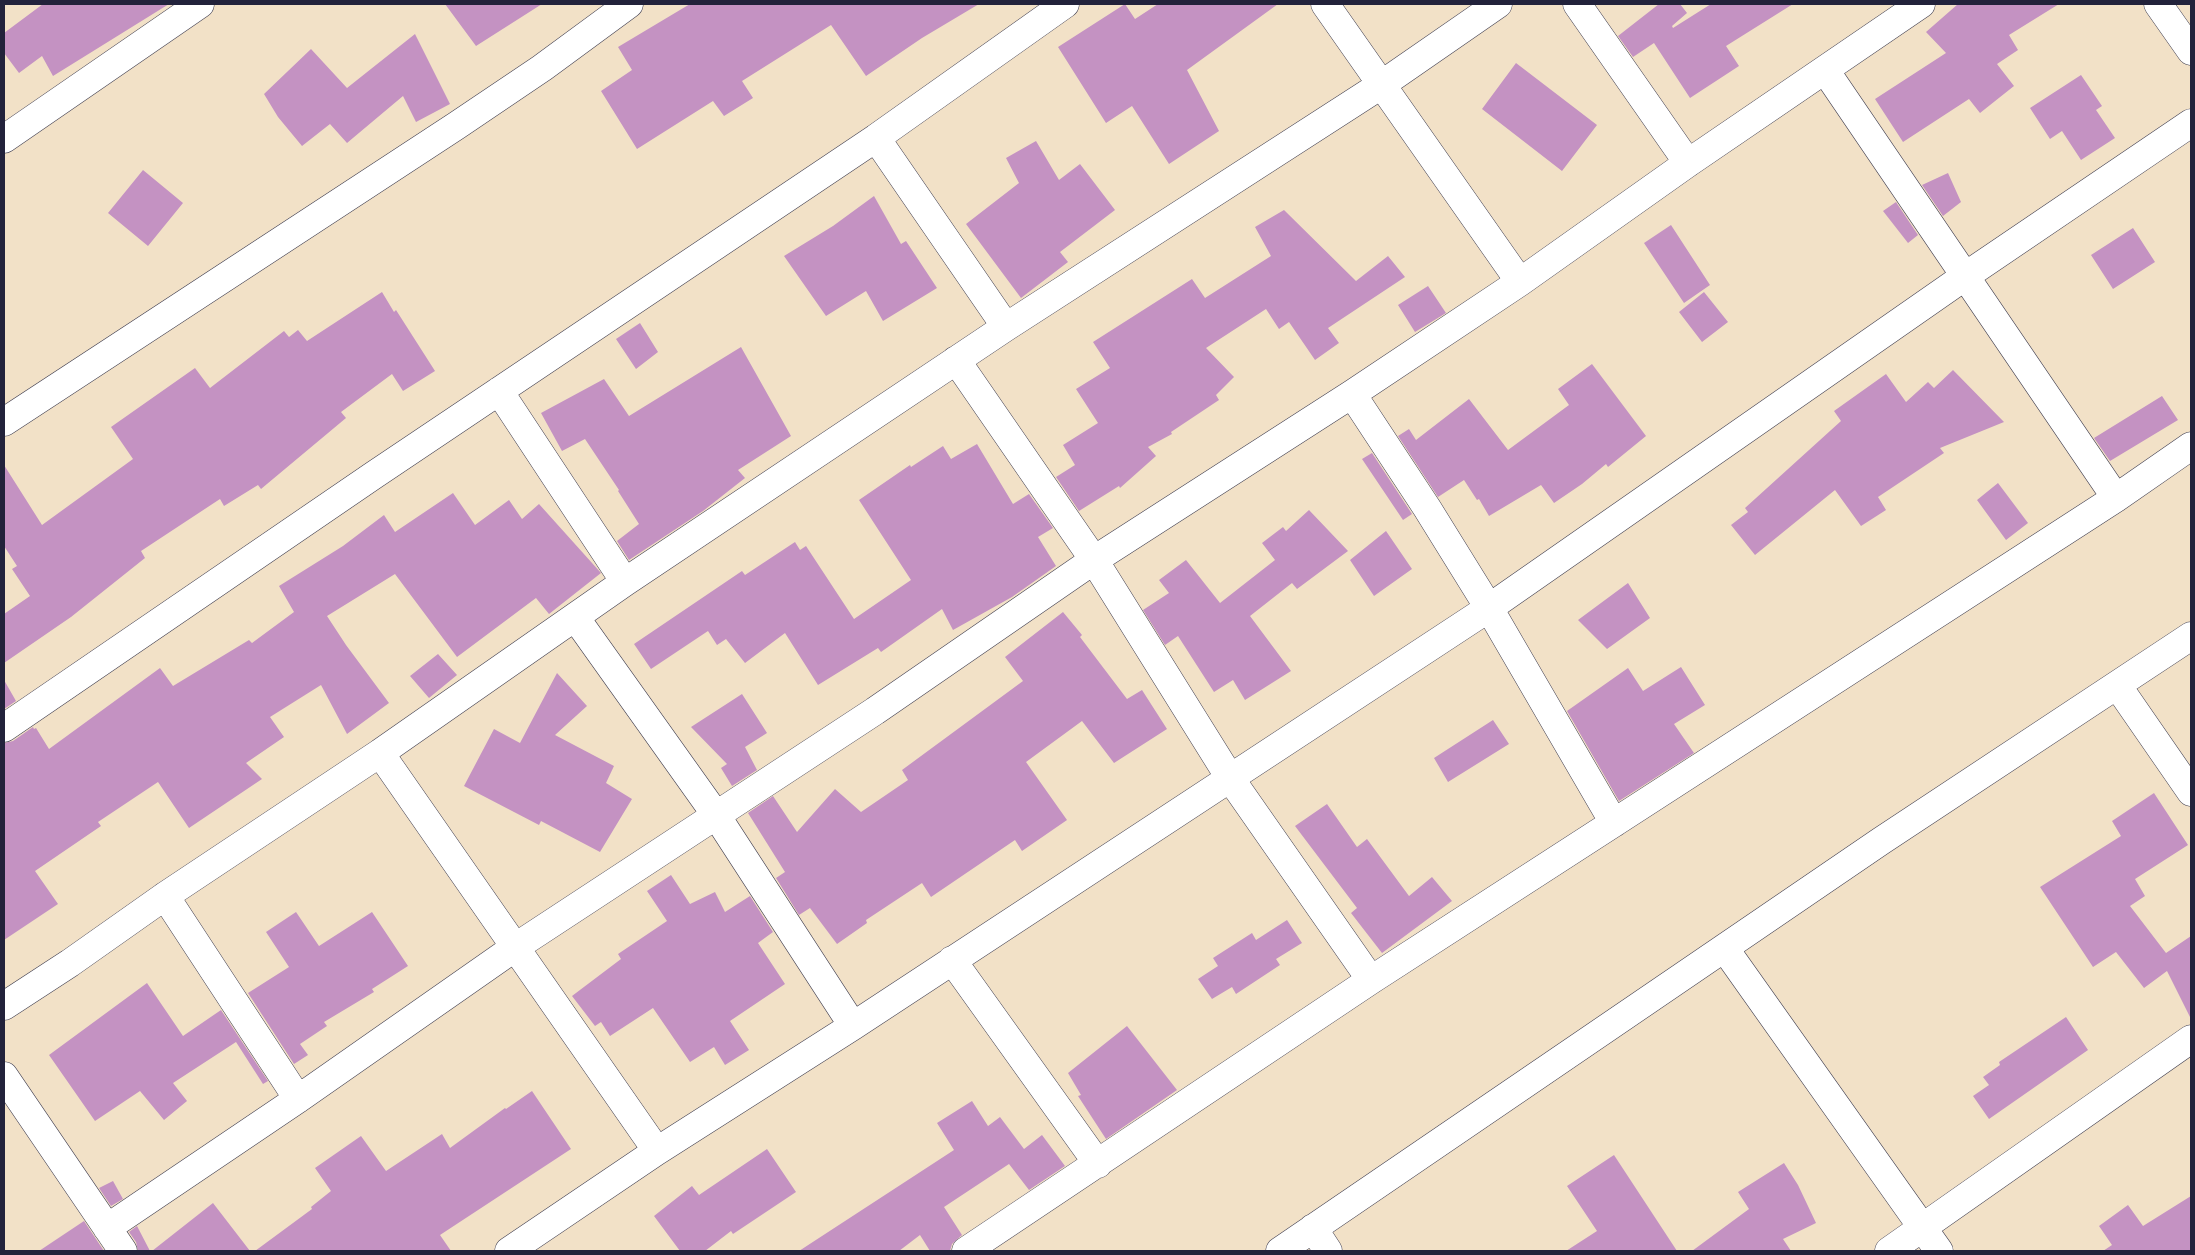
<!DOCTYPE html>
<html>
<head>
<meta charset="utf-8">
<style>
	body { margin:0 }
	#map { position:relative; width:2195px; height:1255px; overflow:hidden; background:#f2e1c7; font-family:Caveat,sans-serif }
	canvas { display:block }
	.frame { position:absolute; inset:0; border:5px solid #22223b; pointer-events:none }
</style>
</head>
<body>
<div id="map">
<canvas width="2195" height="1255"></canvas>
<div class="frame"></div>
</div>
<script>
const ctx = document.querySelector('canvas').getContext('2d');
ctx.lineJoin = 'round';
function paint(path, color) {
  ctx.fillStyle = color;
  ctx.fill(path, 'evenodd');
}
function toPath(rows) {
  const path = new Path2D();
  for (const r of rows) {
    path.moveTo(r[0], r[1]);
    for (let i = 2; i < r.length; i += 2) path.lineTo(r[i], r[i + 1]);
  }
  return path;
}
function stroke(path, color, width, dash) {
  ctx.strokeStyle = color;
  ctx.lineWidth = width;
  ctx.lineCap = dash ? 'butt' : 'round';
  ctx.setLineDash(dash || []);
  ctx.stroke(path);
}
paint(toPath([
	[43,4,169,4,53,76,42,56,19,73,4,53,4,33],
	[445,4,542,4,476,46],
	[690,4,979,4,922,38,866,76,831,25,742,81,753,98,724,116,713,101,637,149,601,91,632,70,618,47],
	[1125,4,1135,19,1158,4,1278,4,1187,70,1219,131,1169,164,1132,106,1106,123,1058,47],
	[1659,4,1680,4,1687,13,1672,26,1673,28,1711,4,1793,4,1726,46,1739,66,1690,98,1654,43,1633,57,1618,36],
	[1958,4,2059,4,2009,35,2018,50,1997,64,2014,86,1980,113,1969,99,1903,142,1875,99,1946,53,1926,32],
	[415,34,450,104,416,122,403,96,347,143,330,124,302,146,278,117,264,94,311,49,347,88],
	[1516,63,1597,125,1562,171,1482,109],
	[2081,75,2102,106,2096,110,2115,138,2081,160,2062,131,2050,139,2030,108],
	[1036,141,1059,180,1080,164,1115,210,1060,252,1068,262,1021,298,966,224,1019,183,1006,158],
	[143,170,183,203,148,246,108,213],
	[1948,173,1961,202,1943,216,1922,185],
	[874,196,901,244,906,241,937,288,883,321,866,291,826,316,784,256,833,226],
	[1896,202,1918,235,1908,243,1883,211],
	[1284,210,1356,281,1388,256,1405,277,1328,328,1339,343,1315,360,1289,322,1279,329,1266,309,1206,348,1234,377,1216,395,1219,400,1171,432,1172,434,1148,447,1156,456,1120,488,1119,486,1079,511,1056,477,1075,465,1063,445,1098,423,1076,389,1110,368,1093,342,1192,279,1205,298,1271,256,1255,227],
	[1671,225,1710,285,1684,303,1644,243],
	[2133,228,2155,262,2113,289,2091,255],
	[1428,286,1446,313,1415,332,1398,305],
	[382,292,394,312,396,310,435,371,403,391,392,374,341,412,346,418,261,489,258,485,224,506,220,499,141,551,145,558,71,617,4,663,4,614,30,596,12,569,17,566,4,546,4,465,42,525,133,459,111,427,195,368,210,388,284,331,289,337,298,330,307,341],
	[1704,292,1728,322,1702,342,1679,312],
	[640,323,658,352,636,369,616,339],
	[741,347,791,436,738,470,745,478,703,511,629,560,617,541,639,524,618,491,619,490,585,439,562,451,541,413,604,379,629,416],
	[1592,364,1646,436,1608,467,1606,464,1582,484,1554,503,1541,485,1489,516,1479,499,1477,500,1464,480,1438,497,1398,436,1409,429,1416,440,1469,399,1508,450,1569,405,1558,389],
	[1953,370,2004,422,1940,448,1944,453,1878,497,1886,510,1861,526,1835,490,1755,555,1731,525,1748,512,1745,508,1841,421,1834,411,1886,374,1906,402,1928,382,1934,388],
	[2162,396,2178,420,2110,461,2094,438],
	[977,444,1013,504,1029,494,1053,528,1038,537,1056,566,1012,597,953,630,942,609,881,652,878,648,818,685,785,633,745,663,726,639,717,645,708,631,651,669,634,644,742,571,745,575,795,542,800,550,806,546,854,619,911,580,859,500,910,465,911,467,943,446,951,459],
	[1372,453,1412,514,1403,520,1362,459],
	[1998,483,2028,523,2006,540,1977,500],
	[453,493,475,525,509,500,522,519,539,504,601,573,549,614,536,598,457,657,395,574,327,616,346,645,389,703,347,734,321,685,270,717,284,737,246,763,262,779,189,828,158,782,98,822,101,826,35,871,58,904,4,940,4,743,13,741,33,727,34,729,36,728,49,749,160,668,173,686,249,640,252,643,294,612,279,586,343,546,384,515,395,532],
	[1309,510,1348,551,1297,589,1292,583,1250,616,1291,671,1245,700,1233,680,1214,692,1178,636,1165,645,1143,610,1169,593,1159,580,1186,560,1220,603,1275,560,1262,543,1283,527,1286,531],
	[1386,531,1412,569,1374,596,1350,560],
	[1628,583,1650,618,1607,649,1578,620],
	[1063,612,1082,635,1080,637,1127,699,1142,690,1167,729,1114,763,1082,721,1026,762,1067,820,1022,851,1015,840,931,897,922,883,866,920,867,923,837,944,810,908,799,915,776,878,785,872,748,813,773,796,797,832,835,789,861,812,908,780,902,770,1023,681,1005,657],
	[438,654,457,675,429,698,410,676],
	[1681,667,1705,705,1674,724,1694,753,1619,801,1567,711,1628,668,1643,691],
	[557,673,587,706,555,735,614,766,606,783,632,799,600,852,541,821,539,825,464,786,494,729,520,743],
	[4,680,16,701,4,709],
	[742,694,767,733,745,747,757,770,732,786,721,768,727,764,691,727],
	[1493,720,1509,744,1448,782,1434,758],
	[2154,793,2188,845,2135,879,2145,896,2130,906,2166,953,2191,936,2191,1019,2167,971,2144,988,2116,952,2093,967,2040,887,2121,836,2112,821],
	[1327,804,1357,847,1367,839,1409,896,1432,877,1452,901,1382,953,1351,913,1357,908,1295,826],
	[671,875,690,904,715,892,725,912,750,896,773,932,758,943,785,984,730,1021,749,1050,725,1065,714,1047,690,1062,653,1008,610,1036,601,1022,595,1026,572,996,621,959,618,954,667,921,647,891],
	[296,912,319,946,372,912,408,966,372,989,374,992,324,1022,327,1026,300,1044,308,1055,294,1064,248,993,289,967,266,932],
	[1287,920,1302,943,1276,959,1280,965,1236,994,1232,987,1212,999,1198,979,1218,966,1213,958,1252,933,1256,940],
	[147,983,183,1036,221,1010,268,1081,263,1084,236,1042,173,1083,187,1101,164,1120,140,1091,95,1121,49,1055],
	[2066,1017,2088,1050,1989,1119,1973,1096,1989,1085,1983,1077,2000,1065,1999,1062],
	[1127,1026,1177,1090,1106,1139,1078,1096,1081,1095,1068,1073],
	[532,1091,571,1149,440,1235,451,1251,255,1251,312,1209,311,1207,331,1191,315,1168,361,1136,386,1171,442,1134,450,1148,505,1108,506,1109],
	[972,1101,988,1126,1000,1117,1024,1149,1042,1135,1065,1166,1029,1190,1009,1164,944,1207,962,1235,952,1244,950,1251,930,1251,920,1235,899,1251,799,1251,954,1150,937,1123],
	[767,1149,796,1192,733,1234,731,1231,705,1251,680,1251,654,1216,692,1186,699,1195],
	[1614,1155,1677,1251,1566,1251,1597,1231,1567,1186],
	[1784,1163,1798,1185,1816,1223,1783,1239,1791,1251,1692,1251,1749,1209,1738,1192],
	[113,1181,123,1199,111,1206,99,1188],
	[2191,1196,2191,1251,2103,1251,2112,1245,2099,1226,2128,1205,2143,1226],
	[213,1203,250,1251,152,1251],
	[84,1221,104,1251,39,1251],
	[137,1226,150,1251,138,1251,136,1242,129,1232]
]), '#c492c2');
const minor = toPath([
	[1325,4,1520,282],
	[1577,4,1688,163],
	[2158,4,2191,51],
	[1825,70,2116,498],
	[876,138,1006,327],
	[4,139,200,4],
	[956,360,1094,560,1230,778,1371,980],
	[499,391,625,582],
	[1352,394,1427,508,1489,608,1614,823],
	[4,422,456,126,542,68,629,4],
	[575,617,716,815,853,1026],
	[2117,685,2191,792],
	[4,728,374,475,876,138,1065,4],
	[380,753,657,1151],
	[165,896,298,1099],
	[1725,949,1939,1251],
	[952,960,1098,1164],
	[4,1006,70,963,165,896,380,753,625,582,1006,327,1381,85,1498,4],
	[4,1076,123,1251],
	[107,1228,298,1099,514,948,875,711,1094,560,1352,394,1520,282,1688,163,1921,4],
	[1313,1228,1328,1251],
	[509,1251,657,1151,853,1026,1489,608,1964,277,2191,123],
	[966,1251,1371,980,2116,498,2191,446],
	[1280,1251,1881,841,2191,636],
	[1889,1251,2191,1039]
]);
stroke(minor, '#413f50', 29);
stroke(minor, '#fff', 28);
</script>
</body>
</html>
